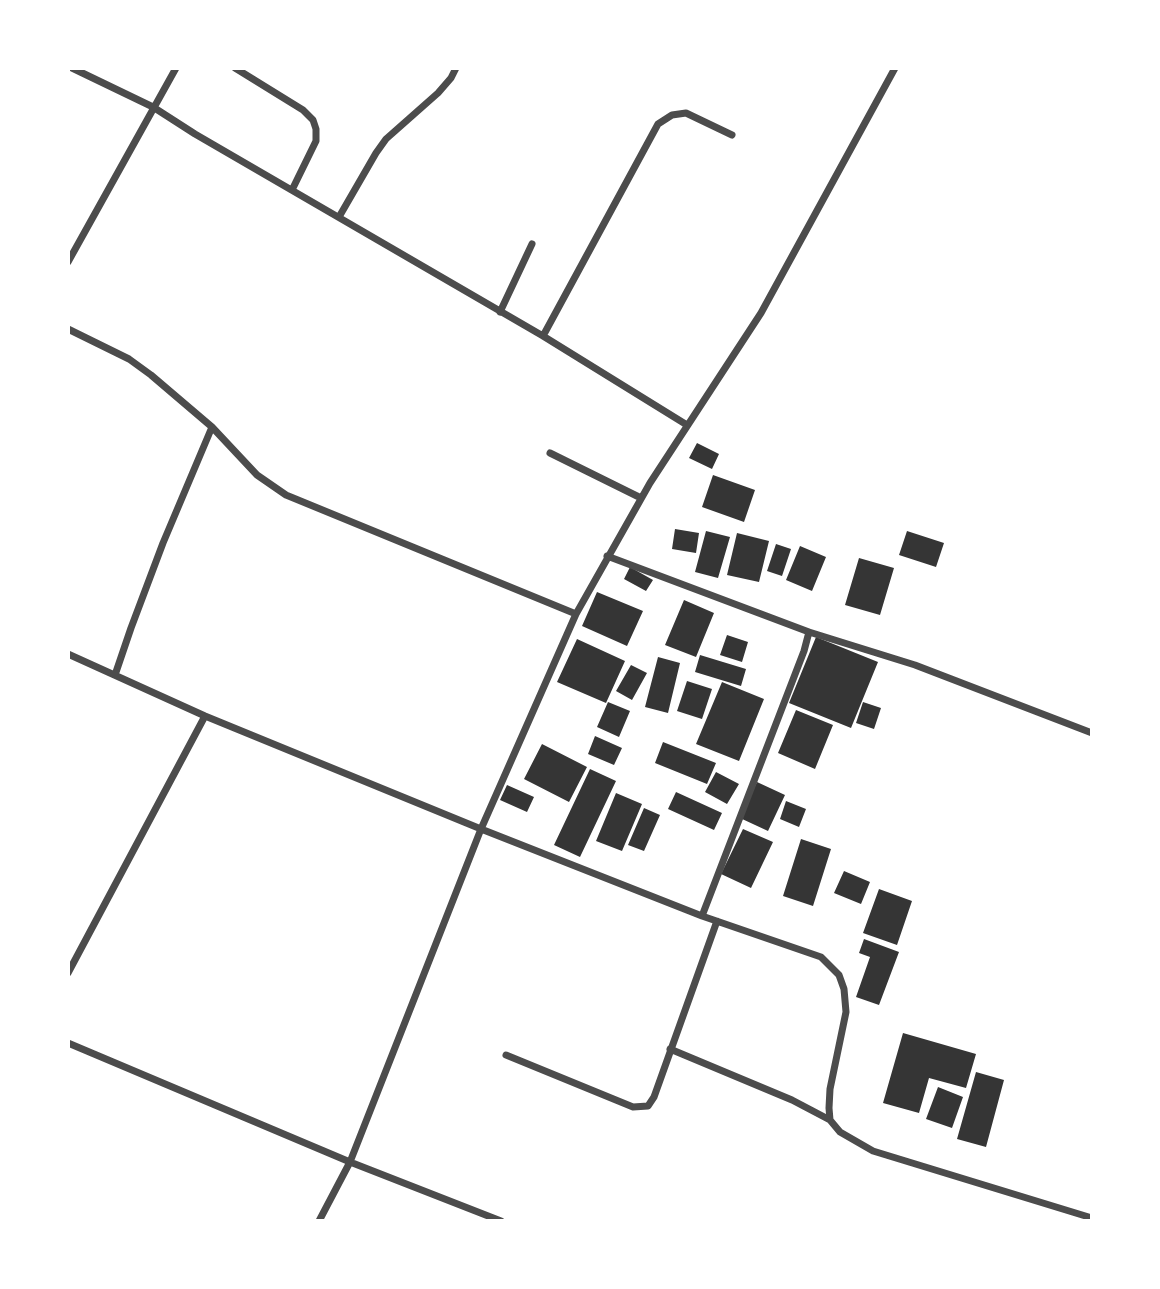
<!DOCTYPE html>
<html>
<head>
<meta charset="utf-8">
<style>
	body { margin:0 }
	#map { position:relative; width:1160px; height:1289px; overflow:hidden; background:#fff; font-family:Barlow,sans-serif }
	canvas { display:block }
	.frame { position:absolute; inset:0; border:70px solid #fff; pointer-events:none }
</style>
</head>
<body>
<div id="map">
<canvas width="1160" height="1289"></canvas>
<div class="frame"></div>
</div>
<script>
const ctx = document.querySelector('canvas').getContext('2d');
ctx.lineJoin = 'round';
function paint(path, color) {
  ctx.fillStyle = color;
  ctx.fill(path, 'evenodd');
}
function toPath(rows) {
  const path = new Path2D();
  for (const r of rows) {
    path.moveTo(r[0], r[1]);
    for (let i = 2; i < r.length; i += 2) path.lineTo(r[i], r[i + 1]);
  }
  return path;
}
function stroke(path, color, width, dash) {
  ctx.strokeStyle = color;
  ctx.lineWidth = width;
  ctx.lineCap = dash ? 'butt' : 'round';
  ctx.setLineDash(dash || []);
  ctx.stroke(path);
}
paint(toPath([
	[697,443,719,454,712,469,689,458],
	[713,475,755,490,744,522,702,507],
	[675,529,699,533,696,553,672,549],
	[706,531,730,537,718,578,695,572],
	[907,531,944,543,936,567,899,555],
	[737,533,769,541,759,582,727,575],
	[776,544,791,549,782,576,767,571],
	[800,546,826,557,812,591,786,580],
	[859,558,894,568,880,615,845,605],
	[630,567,653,580,646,591,624,579],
	[597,592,643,611,627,646,582,626],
	[684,600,714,613,696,657,665,645],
	[727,635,748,642,742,662,720,655],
	[816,637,878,662,851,728,789,703],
	[577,639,625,661,606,703,557,682],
	[700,655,746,669,741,686,695,672],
	[658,657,680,663,668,713,645,707],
	[631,665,647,673,632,700,616,691],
	[687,681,712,689,702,719,677,711],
	[722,682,764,699,739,761,696,744],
	[608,702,630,711,619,737,597,727],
	[863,702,881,708,874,729,856,723],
	[796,710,833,725,815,769,778,753],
	[595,736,622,748,614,765,588,754],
	[663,742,716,763,707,784,655,763],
	[542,744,587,767,569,802,524,779],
	[590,769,616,781,580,857,554,845],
	[716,772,739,784,727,804,705,792],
	[757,782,785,795,768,831,740,818],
	[507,785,534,797,527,812,500,800],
	[676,792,722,813,714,830,668,809],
	[616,793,642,804,622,851,596,841],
	[786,801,806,809,799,827,780,819],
	[644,808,660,815,644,851,628,845],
	[743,829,773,842,751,888,721,874],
	[801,839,831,849,813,906,783,896],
	[844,871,870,882,861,904,834,893],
	[879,889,912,901,897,945,863,933],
	[864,939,899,952,879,1005,856,997,870,957,859,953],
	[903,1033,976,1054,966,1088,929,1078,919,1113,883,1103],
	[976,1072,1004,1080,986,1147,957,1139],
	[938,1087,963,1097,952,1128,926,1119]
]), '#353535');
stroke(toPath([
	[72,68,153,107,195,134,543,336,687,425],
	[235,68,303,110,313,120,316,129,316,141,292,190],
	[339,217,376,153,386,139,438,93,451,78,456,68],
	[68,262,176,68],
	[500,312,532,244],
	[68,329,129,359,151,375,212,427,257,475,286,495,576,614],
	[543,336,658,124,672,115,686,113,732,135],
	[550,453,641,498],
	[607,556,809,632,804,651,702,916],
	[809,632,915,665,1092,733],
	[68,654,205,716,481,829,702,916,821,957,839,975,844,989,846,1012,830,1089,829,1108,830,1120,840,1132,873,1151,1092,1218],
	[115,675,131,628,163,543,212,427],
	[68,973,205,716],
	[68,1043,350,1162,501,1221],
	[670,1049,792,1100,830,1120],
	[506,1055,633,1107,648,1106,654,1097,717,921],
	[319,1221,350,1162,481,829,576,614,650,483,761,313,895,68]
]), '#4c4c4c', 7);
</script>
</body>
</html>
